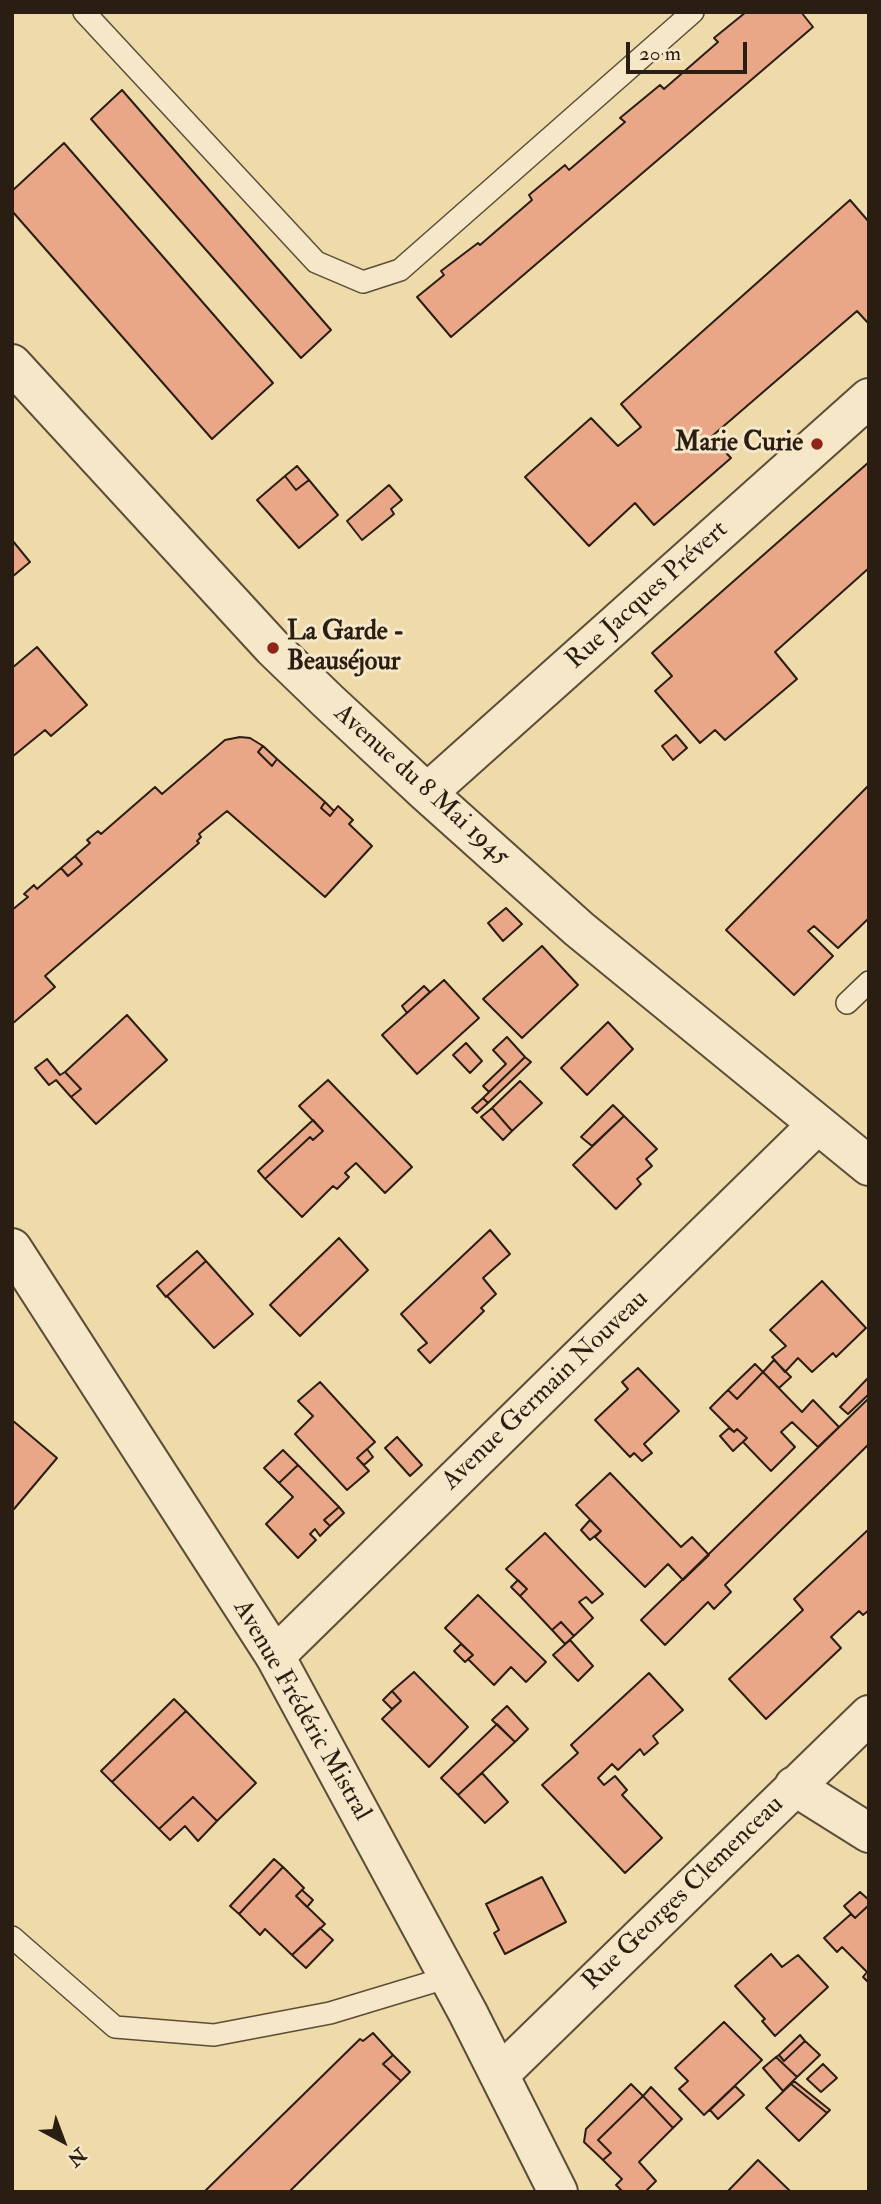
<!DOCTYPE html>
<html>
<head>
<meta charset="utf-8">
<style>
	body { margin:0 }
	#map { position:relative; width:881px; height:2204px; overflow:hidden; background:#efdaaa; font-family:"IM FELL Double Pica",serif }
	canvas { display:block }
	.frame { position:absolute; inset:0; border:14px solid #2a1e12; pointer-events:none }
	.north { position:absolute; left:28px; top:2106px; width:70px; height:70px; -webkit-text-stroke:5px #f5e7c8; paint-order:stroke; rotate:139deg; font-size:19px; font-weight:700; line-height:28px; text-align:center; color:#2a1e12 }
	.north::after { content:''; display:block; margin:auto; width:24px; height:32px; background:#2a1e12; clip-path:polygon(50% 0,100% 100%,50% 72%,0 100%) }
	.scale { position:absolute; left:626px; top:42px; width:121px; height:32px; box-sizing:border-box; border:4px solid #2a1e12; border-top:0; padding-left:9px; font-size:21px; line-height:24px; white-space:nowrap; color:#2a1e12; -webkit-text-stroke:5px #f5e7c8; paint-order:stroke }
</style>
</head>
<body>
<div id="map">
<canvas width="881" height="2204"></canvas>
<div class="frame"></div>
<div class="north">N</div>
<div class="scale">20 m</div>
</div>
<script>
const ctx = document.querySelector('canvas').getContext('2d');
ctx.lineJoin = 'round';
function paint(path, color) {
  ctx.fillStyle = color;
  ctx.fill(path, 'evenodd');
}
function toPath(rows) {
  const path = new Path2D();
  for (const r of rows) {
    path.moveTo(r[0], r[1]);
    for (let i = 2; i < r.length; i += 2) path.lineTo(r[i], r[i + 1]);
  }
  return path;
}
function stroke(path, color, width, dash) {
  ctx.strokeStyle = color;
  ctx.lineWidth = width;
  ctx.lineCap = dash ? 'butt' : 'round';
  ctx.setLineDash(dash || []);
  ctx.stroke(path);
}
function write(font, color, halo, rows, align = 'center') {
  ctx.font = font + ' "IM FELL Double Pica",serif';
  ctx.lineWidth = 6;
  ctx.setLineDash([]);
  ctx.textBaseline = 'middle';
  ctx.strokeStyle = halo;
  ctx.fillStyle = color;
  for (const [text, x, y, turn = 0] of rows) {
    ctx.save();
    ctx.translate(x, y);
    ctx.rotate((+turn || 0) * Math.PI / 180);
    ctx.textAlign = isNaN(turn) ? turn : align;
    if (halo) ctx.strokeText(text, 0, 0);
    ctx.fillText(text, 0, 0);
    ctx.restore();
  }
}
const building = toPath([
	[746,12,801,12,813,27,451,337,417,297,444,275,441,271,478,243,480,245,532,200,529,195,565,165,569,170,625,122,620,118,660,85,664,89,718,42,714,38,746,12],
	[122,90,331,330,301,358,91,119,122,90],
	[64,143,273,383,212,439,12,211,12,191,64,143],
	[850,200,869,222,869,324,857,311,711,437,731,458,654,525,635,503,589,546,525,477,591,418,618,446,641,427,621,404,850,200],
	[869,462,869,568,775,652,797,679,725,740,715,730,700,743,655,691,672,676,652,653,869,462],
	[297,466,309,480,296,490,285,476,297,466],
	[285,476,296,490,309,480,338,515,299,548,257,500,285,476],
	[389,485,402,500,391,509,394,514,362,540,347,521,389,485],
	[12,540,30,562,12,577,12,540],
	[37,647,87,705,51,736,45,730,12,757,12,668,37,647],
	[676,735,687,748,673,760,662,746,676,735],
	[240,737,250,738,263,746,258,752,272,766,277,759,325,802,321,808,330,816,338,806,353,820,349,824,372,846,325,897,227,811,199,834,201,837,197,841,199,843,45,976,55,987,12,1024,12,910,28,897,24,894,34,885,37,889,61,868,68,876,82,864,75,856,90,843,87,840,98,831,101,834,155,787,162,794,225,740,240,737],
	[263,746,277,759,272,766,258,752,263,746],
	[869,785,869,918,838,948,814,926,808,931,833,956,794,995,726,930,869,785],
	[325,802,334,811,330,816,321,808,325,802],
	[75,856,82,864,68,876,61,868,75,856],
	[506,908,522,924,503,941,488,923,506,908],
	[542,946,578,985,522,1038,483,999,542,946],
	[444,980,479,1018,417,1074,382,1035,444,980],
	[424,986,430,992,407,1013,402,1006,424,986],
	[127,1015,167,1060,96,1124,71,1097,81,1089,65,1072,127,1015],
	[608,1022,633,1049,587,1095,561,1068,608,1022],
	[507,1037,525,1057,489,1092,483,1086,506,1064,493,1050,507,1037],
	[466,1043,482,1061,470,1073,453,1055,466,1043],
	[525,1057,531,1062,488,1103,483,1098,525,1057],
	[47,1059,60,1075,65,1072,81,1089,71,1097,56,1080,49,1085,35,1068,47,1059],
	[328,1080,412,1167,385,1193,356,1163,345,1173,349,1177,337,1189,333,1186,302,1217,265,1179,310,1137,313,1140,323,1131,299,1106,328,1080],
	[520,1081,542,1103,512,1131,492,1108,520,1081],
	[483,1098,488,1103,477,1113,472,1108,483,1098],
	[613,1105,624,1116,592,1146,581,1137,613,1105],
	[492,1108,512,1131,503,1140,481,1117,492,1108],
	[624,1116,657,1149,646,1159,652,1166,637,1179,641,1184,616,1209,573,1165,624,1116],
	[313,1120,323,1131,313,1140,310,1137,265,1179,258,1171,313,1120],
	[490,1230,510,1254,483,1278,496,1294,481,1308,484,1311,430,1363,418,1350,427,1343,401,1314,490,1230],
	[339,1238,368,1270,300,1336,270,1305,339,1238],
	[197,1251,206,1261,166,1297,157,1286,197,1251],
	[206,1261,253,1314,214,1348,167,1296,206,1261],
	[822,1281,866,1328,836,1357,833,1353,812,1372,798,1358,785,1372,772,1357,786,1346,770,1330,822,1281],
	[774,1360,791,1377,779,1388,763,1372,774,1360],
	[755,1364,763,1372,737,1399,728,1390,755,1364],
	[638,1368,679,1411,644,1444,652,1453,642,1461,634,1453,630,1457,595,1420,628,1389,622,1382,638,1368],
	[763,1372,802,1412,813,1400,839,1427,818,1447,792,1422,781,1432,795,1447,771,1471,743,1442,747,1438,737,1429,734,1432,710,1408,728,1390,737,1399,763,1372],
	[869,1377,869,1394,848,1414,840,1407,869,1377],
	[320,1382,375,1442,357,1458,369,1471,347,1490,295,1434,313,1416,298,1401,320,1382],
	[868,1399,869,1444,725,1585,731,1592,714,1609,708,1602,665,1645,641,1620,868,1399],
	[12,1420,57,1458,14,1509,12,1508,12,1420],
	[729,1428,734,1432,737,1429,747,1438,733,1451,720,1436,729,1428],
	[397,1437,422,1465,410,1476,385,1448,397,1437],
	[367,1449,373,1457,364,1465,357,1458,367,1449],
	[283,1450,298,1465,279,1483,264,1468,283,1450],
	[298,1465,339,1507,324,1520,330,1526,320,1536,315,1529,310,1534,316,1540,298,1558,266,1524,293,1497,279,1483,298,1465],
	[610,1473,681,1547,692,1537,709,1555,683,1580,668,1564,645,1587,595,1537,601,1531,576,1505,610,1473],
	[339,1507,344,1513,330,1526,324,1520,339,1507],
	[590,1520,601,1531,590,1540,581,1530,590,1520],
	[869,1529,869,1610,863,1615,859,1611,831,1637,841,1648,766,1719,729,1679,803,1610,794,1599,869,1529],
	[545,1533,603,1594,592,1603,586,1597,579,1602,593,1618,574,1636,561,1622,552,1630,520,1596,527,1589,506,1569,545,1533],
	[518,1580,527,1589,520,1596,511,1587,518,1580],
	[478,1595,546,1662,526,1682,511,1667,494,1685,468,1659,473,1655,445,1628,478,1595],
	[561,1622,574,1636,565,1644,552,1630,561,1622],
	[570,1640,593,1666,578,1681,553,1655,570,1640],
	[461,1644,473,1655,465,1662,454,1651,461,1644],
	[414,1672,468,1727,429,1767,382,1719,401,1701,392,1691,414,1672],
	[649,1673,683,1710,653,1736,658,1743,644,1755,640,1749,618,1770,612,1764,598,1778,604,1785,615,1776,627,1790,622,1795,662,1838,625,1873,542,1785,578,1753,571,1745,649,1673],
	[392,1691,401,1701,392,1709,383,1700,392,1691],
	[174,1699,186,1711,112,1782,101,1771,174,1699],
	[507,1706,528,1729,515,1742,492,1720,507,1706],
	[186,1711,256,1783,217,1821,193,1797,159,1829,112,1782,186,1711],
	[497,1724,515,1742,458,1795,441,1778,497,1724],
	[482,1773,508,1802,485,1823,458,1795,482,1773],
	[193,1797,217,1821,198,1841,185,1826,170,1840,159,1829,193,1797],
	[274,1859,283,1867,239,1914,230,1906,274,1859],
	[283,1867,304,1888,296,1896,325,1924,292,1955,265,1929,260,1935,239,1914,283,1867],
	[542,1877,566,1922,505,1954,494,1933,499,1930,486,1904,542,1877],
	[302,1890,313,1900,307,1907,296,1896,302,1890],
	[860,1892,869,1900,869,1905,855,1918,844,1906,860,1892],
	[869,1905,869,1983,863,1977,867,1972,842,1947,837,1952,824,1938,851,1914,855,1918,869,1905],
	[320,1928,333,1940,306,1968,292,1955,320,1928],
	[771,1954,782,1967,798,1955,828,1987,775,2036,762,2021,765,2019,735,1986,771,1954],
	[724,2022,762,2060,704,2115,679,2089,688,2081,675,2068,724,2022],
	[373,2033,393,2055,383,2064,401,2081,289,2192,204,2192,360,2039,363,2041,373,2033],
	[800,2035,805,2041,784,2061,779,2055,800,2035],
	[805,2041,820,2055,797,2077,776,2057,779,2055,784,2061,805,2041],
	[393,2055,410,2072,401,2081,383,2064,393,2055],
	[776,2057,797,2077,783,2091,763,2068,776,2057],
	[823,2064,837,2078,821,2092,807,2079,823,2064],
	[794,2081,830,2110,827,2113,791,2084,794,2081],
	[631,2084,643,2096,598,2140,611,2153,603,2160,584,2142,586,2129,631,2084],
	[791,2084,827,2113,799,2141,766,2108,791,2084],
	[735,2086,744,2095,718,2119,710,2110,735,2086],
	[651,2087,682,2119,673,2128,643,2096,651,2087],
	[643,2096,673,2128,639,2162,656,2181,645,2192,623,2192,616,2185,622,2179,603,2160,611,2153,598,2140,643,2096],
	[758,2160,791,2192,727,2192,758,2160]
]);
paint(building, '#e9a788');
stroke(building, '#2a1e12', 2);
const service = toPath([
	[84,12,316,262,363,282,400,270,693,12],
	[847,1003,869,982],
	[12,1937,115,2027,214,2035,330,2013,449,1977]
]);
const minor = toPath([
	[12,364,273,648,329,702,427,793,579,929,869,1166],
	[427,793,869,398],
	[275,1656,817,1125],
	[794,1786,869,1833],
	[500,2074,869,1715]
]);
const tertiary = toPath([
	[12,1248,275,1656,468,2013,558,2192]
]);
stroke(service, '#5b4d38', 24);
stroke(minor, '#5b4d38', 42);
stroke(tertiary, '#5b4d38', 42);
stroke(service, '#f5e7c8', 21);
stroke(minor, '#f5e7c8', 38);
stroke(tertiary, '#f5e7c8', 38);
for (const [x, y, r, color] of [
	[817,444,7,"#8f2418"],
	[273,648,7,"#8f2418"]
]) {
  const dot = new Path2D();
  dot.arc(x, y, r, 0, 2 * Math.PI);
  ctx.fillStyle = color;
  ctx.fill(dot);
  stroke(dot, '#f5e7c8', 2.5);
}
write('bold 26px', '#2a1e12', '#f5e7c8', [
	["Marie Curie",803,444],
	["La Garde -",287,633,"left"],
	["Beauséjour",287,663,"left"]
], 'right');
write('26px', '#2a1e12', '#f5e7c8', [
	["Rue Jacques Prévert",648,596,-42],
	["Avenue du 8 Mai 1945",421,786,42],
	["Avenue Germain Nouveau",546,1391,-44],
	["Avenue Frédéric Mistral",301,1711,60],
	["Rue Georges Clemenceau",684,1894,-44]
]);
</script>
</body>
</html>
